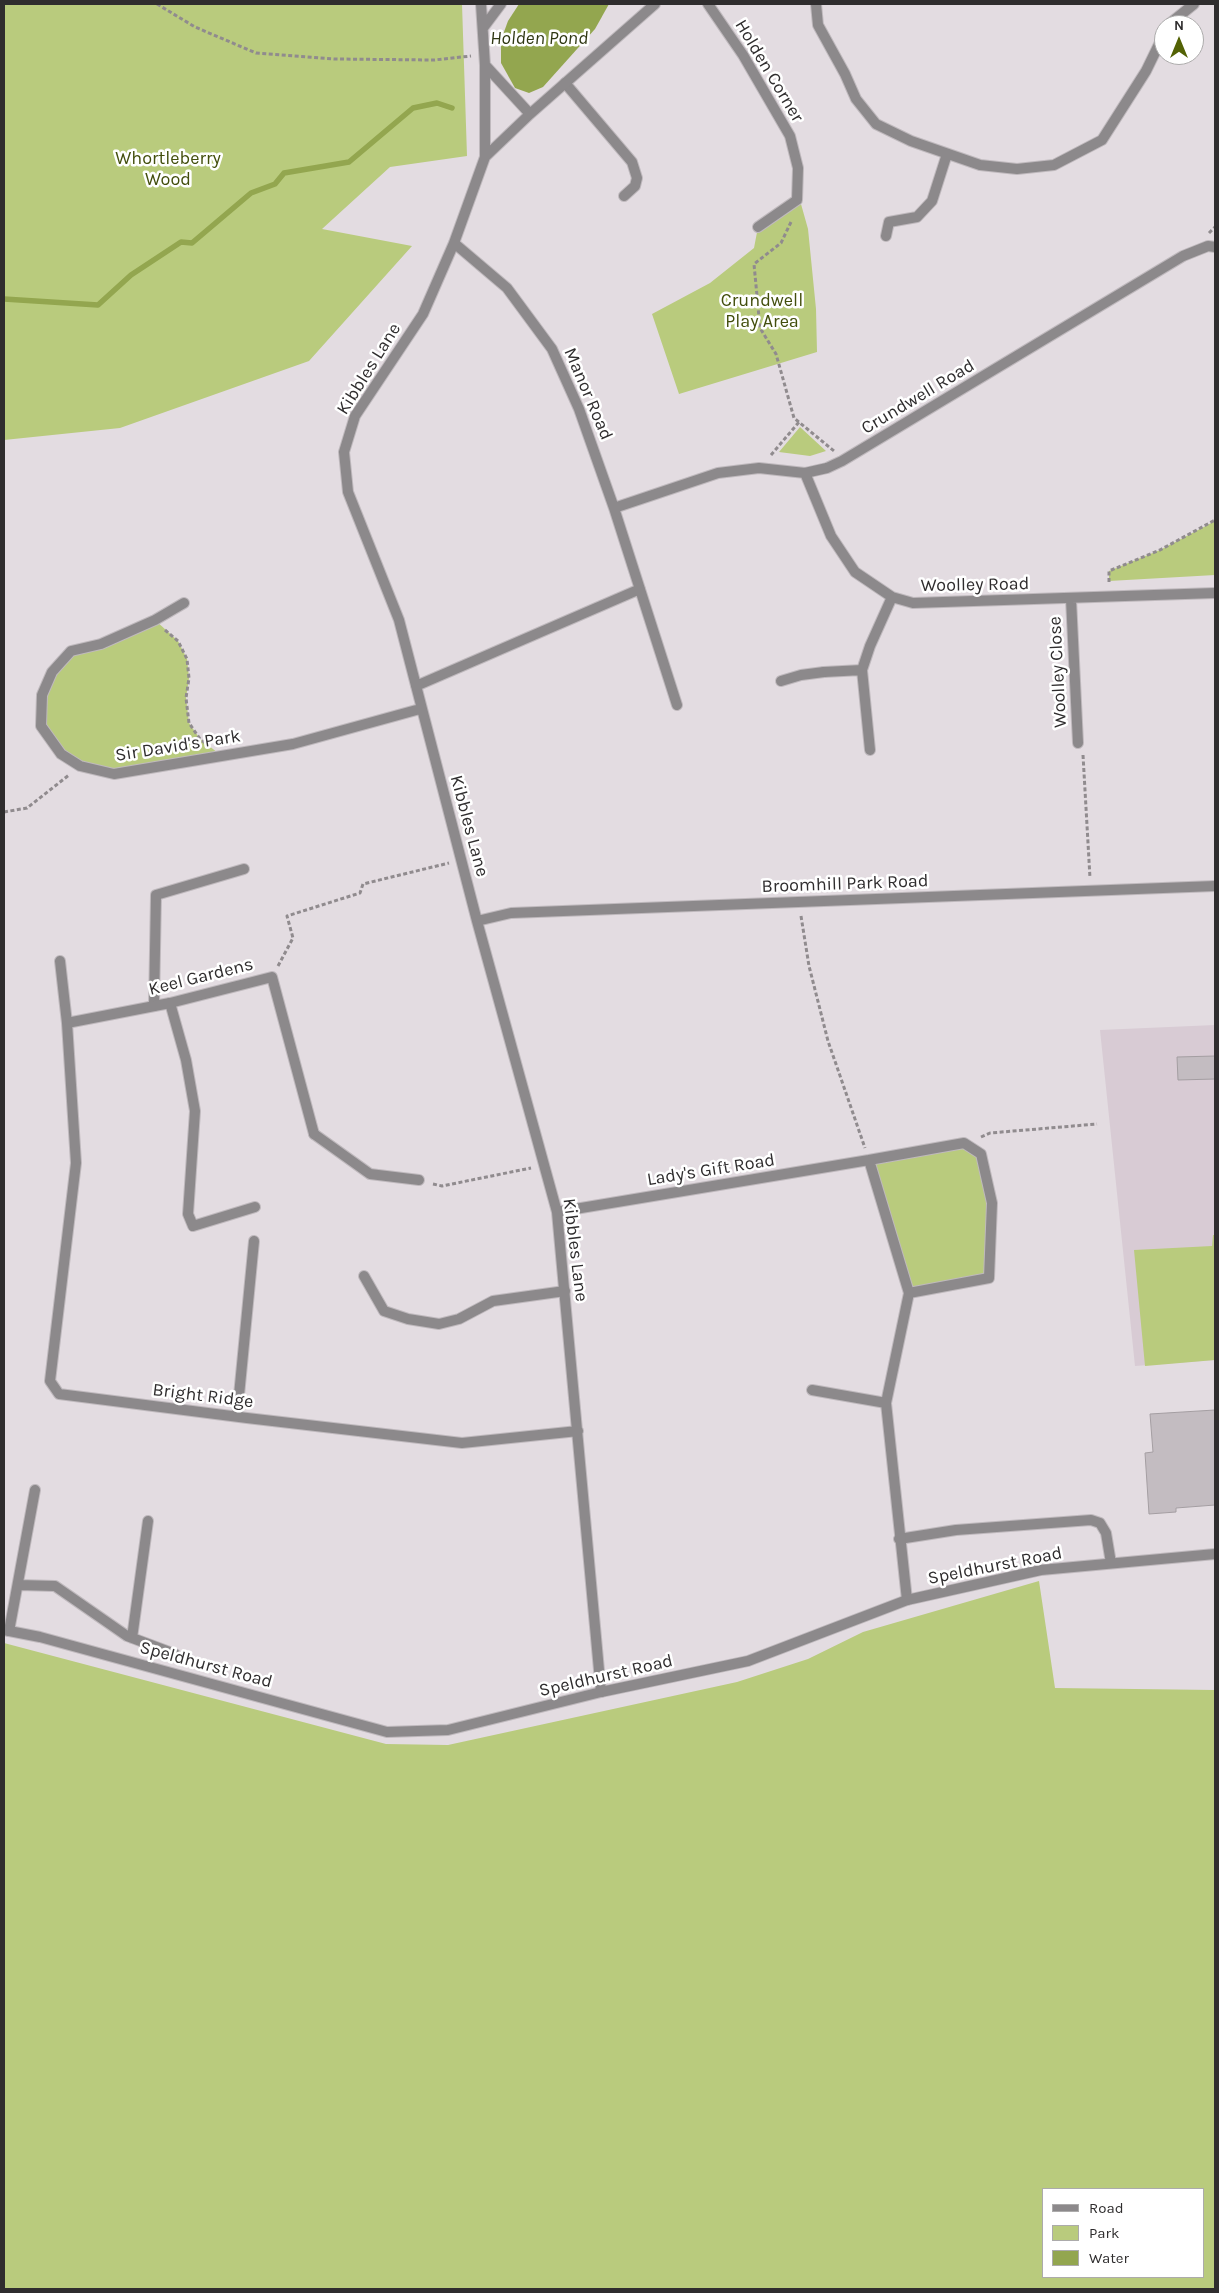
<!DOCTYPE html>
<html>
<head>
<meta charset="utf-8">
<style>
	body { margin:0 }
	#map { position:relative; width:1219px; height:2293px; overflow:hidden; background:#e3dce1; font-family:Karla,sans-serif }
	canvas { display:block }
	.frame { position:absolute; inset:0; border:5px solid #2f2d2e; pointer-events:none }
	.legend { position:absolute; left:1042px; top:2188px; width:162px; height:90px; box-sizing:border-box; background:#fff; border:1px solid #acabab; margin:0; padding:6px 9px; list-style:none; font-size:15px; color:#2f2d2e }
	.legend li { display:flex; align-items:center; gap:10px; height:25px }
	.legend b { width:25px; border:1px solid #acabab }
	.north { position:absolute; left:1154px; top:15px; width:50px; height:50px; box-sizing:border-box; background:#fff; border:1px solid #acabab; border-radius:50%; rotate:0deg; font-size:14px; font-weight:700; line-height:20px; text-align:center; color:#2f2d2e }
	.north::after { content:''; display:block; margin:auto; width:18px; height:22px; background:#536205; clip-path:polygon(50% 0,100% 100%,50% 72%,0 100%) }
</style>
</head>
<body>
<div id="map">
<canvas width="1219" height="2293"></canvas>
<div class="frame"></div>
<ul class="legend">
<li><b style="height:6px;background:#8c898b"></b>Road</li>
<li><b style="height:14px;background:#b9cb7d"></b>Park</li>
<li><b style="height:14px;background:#93a64f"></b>Water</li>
</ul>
<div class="north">N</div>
</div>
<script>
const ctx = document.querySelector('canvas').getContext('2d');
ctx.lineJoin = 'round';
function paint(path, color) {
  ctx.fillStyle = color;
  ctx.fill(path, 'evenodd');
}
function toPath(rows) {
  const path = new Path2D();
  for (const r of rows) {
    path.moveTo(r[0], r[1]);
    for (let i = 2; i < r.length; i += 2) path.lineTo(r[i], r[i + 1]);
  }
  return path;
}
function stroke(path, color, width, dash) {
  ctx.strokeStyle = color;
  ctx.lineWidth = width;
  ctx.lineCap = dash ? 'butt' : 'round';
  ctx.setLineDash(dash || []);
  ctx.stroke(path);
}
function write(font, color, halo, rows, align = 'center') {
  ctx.font = font + ' Karla,sans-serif';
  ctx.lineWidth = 5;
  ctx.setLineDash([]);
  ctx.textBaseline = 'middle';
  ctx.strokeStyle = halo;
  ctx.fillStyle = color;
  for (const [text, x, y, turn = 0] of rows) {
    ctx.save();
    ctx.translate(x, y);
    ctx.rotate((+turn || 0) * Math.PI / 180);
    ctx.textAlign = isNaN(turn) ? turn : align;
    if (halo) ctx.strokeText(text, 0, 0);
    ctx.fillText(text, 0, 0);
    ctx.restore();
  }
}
paint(toPath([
	[1215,1025,1215,1360,1135,1366,1100,1030]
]), '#d8cbd4');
paint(toPath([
	[4,4,462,4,467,156,390,167,322,229,412,246,309,361,120,428,4,440],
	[801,204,808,229,816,309,817,352,679,394,652,314,710,283,754,248,758,227],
	[800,427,826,451,810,456,779,452],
	[1215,521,1215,575,1109,581,1109,571,1160,550],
	[155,620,178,641,187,659,189,678,186,698,189,723,200,739,222,756,114,774,61,754,41,726,42,695,71,651],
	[964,1143,981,1154,992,1203,989,1278,909,1293,869,1160],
	[1213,1235,1215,1235,1215,1360,1145,1366,1134,1250,1212,1246],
	[1039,1581,1055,1688,1215,1690,1215,2289,4,2289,4,1643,386,1744,448,1745,737,1682,808,1659,863,1632],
	[1043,2189,1203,2189,1203,2277,1043,2277]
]), '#b9cb7d');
paint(toPath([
	[519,4,609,4,595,29,543,87,529,93,515,88,501,63,501,40,508,21]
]), '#93a64f');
stroke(toPath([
	[4,299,98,305,131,275,181,242,192,243,251,193,275,184,284,173,349,162,413,108,437,103,452,108]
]), '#93a64f', 5.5);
const building = toPath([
	[1215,1056,1215,1079,1178,1080,1177,1057,1215,1056],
	[1215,1410,1215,1505,1176,1508,1176,1512,1149,1514,1145,1453,1153,1452,1150,1414,1215,1410]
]);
paint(building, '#c3bcc1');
stroke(building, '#a49ea2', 1);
const service = toPath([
	[565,83,632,162,637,178,635,186,624,196],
	[781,681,801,675,824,672],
	[170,1003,186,1060,195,1111,188,1214,193,1226,255,1207],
	[154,1006,156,895,244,869],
	[314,1134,370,1174,419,1180],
	[364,1276,384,1311,408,1319,439,1324,459,1319,493,1301,565,1291],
	[237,1416,254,1241],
	[899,1539,956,1530,1091,1520,1100,1523,1106,1533,1111,1563]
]);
const minor = toPath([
	[481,4,485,65,485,157,454,243,423,314,355,416,344,452,348,492,399,620,477,921,557,1212,601,1692],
	[708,4,743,55,790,136,798,168,797,200,758,227],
	[816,4,818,25,845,74,856,99,876,124,911,141,980,165,1017,169,1054,165,1102,140,1146,71,1164,34],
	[1168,25,1194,4],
	[483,28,501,4],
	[485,65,530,114],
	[485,157,530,114,655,4],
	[886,236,889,222,917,217,932,201,947,154],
	[454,243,507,288,552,349,579,409,614,508,677,705],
	[805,473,831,536,855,572,892,597,913,603,1215,593],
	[614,508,718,473,759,468,805,473,827,468,842,461,1183,256,1208,246,1215,247],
	[1071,599,1078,743],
	[184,603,155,620,101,644,71,651,52,672,42,695,41,726,61,754,80,766,114,774,293,744,420,709],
	[824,672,862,670],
	[416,686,640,589],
	[870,750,862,670,870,646,892,597],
	[477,921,511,913,1215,886],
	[60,961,67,1023],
	[314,1134,272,977,170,1003,67,1023,76,1163,50,1381,59,1394,247,1418,462,1443,578,1431],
	[869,1160,964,1143,981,1154,992,1203,989,1278,909,1293],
	[557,1212,869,1160,909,1293,886,1403,907,1600],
	[812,1390,886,1403],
	[18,1585,55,1586,127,1636,175,1654],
	[9,1631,35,1490],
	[132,1638,148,1521]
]);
const tertiary = toPath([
	[4,1630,40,1637,387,1732,448,1730,601,1692,748,1661,907,1600,1041,1570,1215,1554]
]);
stroke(service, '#bfb9bd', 12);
stroke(minor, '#bfb9bd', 12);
stroke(tertiary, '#bfb9bd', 12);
stroke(toPath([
	[157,4,195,27,256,53,335,59,434,60,471,56],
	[791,222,781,243,754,264,760,328,776,354,794,418,834,451],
	[1209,233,1215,227],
	[771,455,799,422],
	[1109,582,1109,571,1160,550,1215,520],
	[165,630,178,641,187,659,189,678,186,698,189,723,200,739,208,745],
	[1083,755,1090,878],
	[4,812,27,808,69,775],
	[801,916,809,966,828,1041,865,1148],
	[278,966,293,938,287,916,360,893,363,884,449,863],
	[981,1137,990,1133,1097,1124],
	[433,1184,442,1186,531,1168]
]), '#908b8e', 3, [4, 2.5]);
stroke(service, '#8c898b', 10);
stroke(minor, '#8c898b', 10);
stroke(tertiary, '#8c898b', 10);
write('18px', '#2f2d2e', '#fff', [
	["Holden Corner",769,71,59],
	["Kibbles Lane",369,369,-58],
	["Manor Road",588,394,67],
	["Crundwell Road",918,397,-31],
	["Woolley Road",975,585,-1],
	["Woolley Close",1058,672,-93],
	["Sir David's Park",178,746,-9],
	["Kibbles Lane",469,826,75],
	["Broomhill Park Road",845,884,-2],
	["Keel Gardens",201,977,-14],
	["Lady's Gift Road",711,1170,-9],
	["Kibbles Lane",575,1250,83],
	["Bright Ridge",203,1396,7],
	["Speldhurst Road",995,1566,-11],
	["Speldhurst Road",206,1665,15],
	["Speldhurst Road",606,1676,-13]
]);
write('18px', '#424e0c', '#fff', [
	["Whortleberry",168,159],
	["Wood",168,180],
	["Crundwell",762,301],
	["Play Area",762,322]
]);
write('italic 19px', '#2f3712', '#fff', [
	["Holden Pond",539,39]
]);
</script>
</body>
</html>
